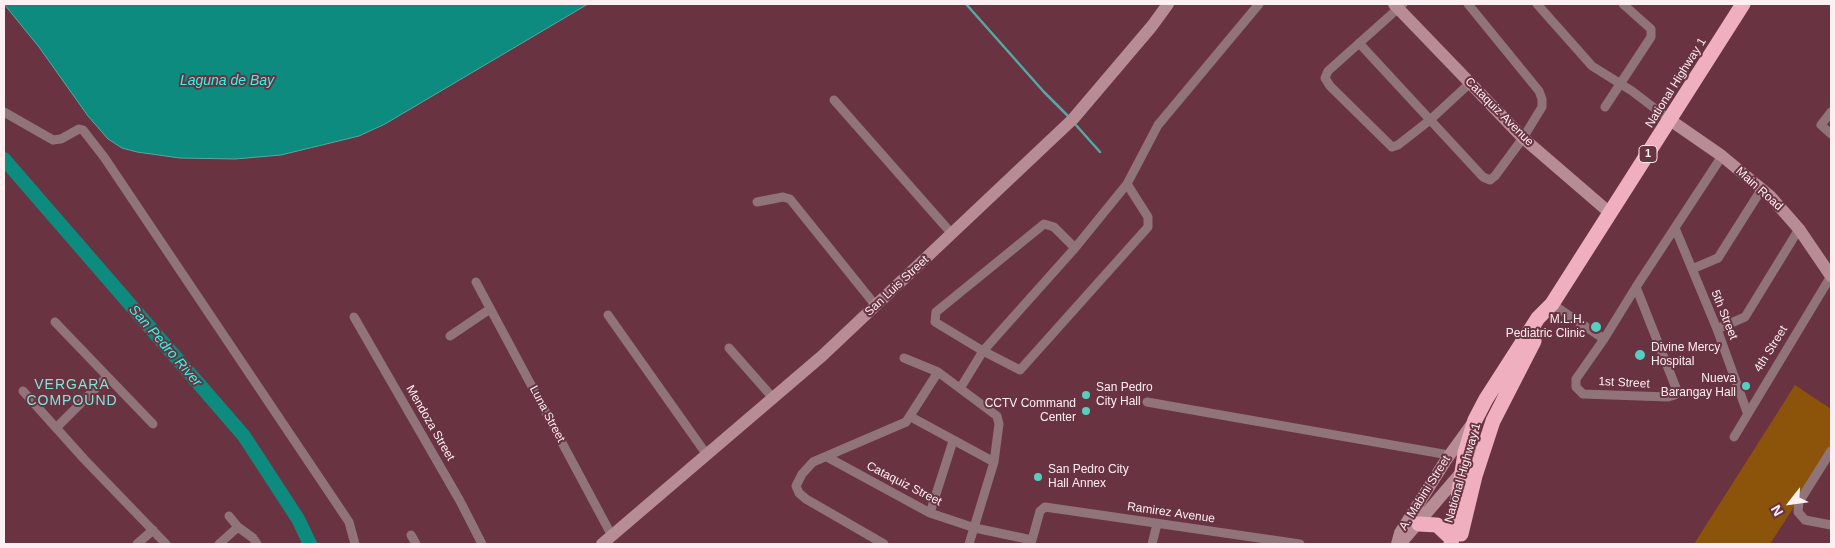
<!DOCTYPE html>
<html>
<head>
<meta charset="utf-8">
<style>
	body { margin:0 }
	#map { position:relative; width:1835px; height:548px; overflow:hidden; background:#693342; font-family:Arial,sans-serif }
	canvas { display:block }
	.frame { position:absolute; inset:0; border:5px solid #fdeff2; pointer-events:none }
	.north { position:absolute; left:1765px; top:478px; width:50px; height:50px; -webkit-text-stroke:4px #693342; paint-order:stroke; rotate:240deg; font-size:14px; font-weight:700; line-height:20px; text-align:center; color:#fdeff2 }
	.north::after { content:''; display:block; margin:auto; width:18px; height:22px; background:#fdeff2; clip-path:polygon(50% 0,100% 100%,50% 72%,0 100%) }
</style>
</head>
<body>
<div id="map">
<canvas width="1835" height="548"></canvas>
<div class="frame"></div>
<div class="north">N</div>
</div>
<script>
const ctx = document.querySelector('canvas').getContext('2d');
ctx.lineJoin = 'round';
function paint(path, color) {
  ctx.fillStyle = color;
  ctx.fill(path, 'evenodd');
}
function toPath(rows) {
  const path = new Path2D();
  for (const r of rows) {
    path.moveTo(r[0], r[1]);
    for (let i = 2; i < r.length; i += 2) path.lineTo(r[i], r[i + 1]);
  }
  return path;
}
function stroke(path, color, width, dash) {
  ctx.strokeStyle = color;
  ctx.lineWidth = width;
  ctx.lineCap = dash ? 'butt' : 'round';
  ctx.setLineDash(dash || []);
  ctx.stroke(path);
}
function write(font, color, halo, rows, align = 'center') {
  ctx.font = font + ' Arial,sans-serif';
  ctx.lineWidth = 4;
  ctx.setLineDash([]);
  ctx.textBaseline = 'middle';
  ctx.strokeStyle = halo;
  ctx.fillStyle = color;
  for (const [text, x, y, turn = 0] of rows) {
    ctx.save();
    ctx.translate(x, y);
    ctx.rotate((+turn || 0) * Math.PI / 180);
    ctx.textAlign = isNaN(turn) ? turn : align;
    if (halo) ctx.strokeText(text, 0, 0);
    ctx.fillText(text, 0, 0);
    ctx.restore();
  }
}
paint(toPath([
	[1795,385,1831,409,1831,450,1770,544,1694,544]
]), '#8c530b');
const water = toPath([
	[4,4,588,4,385,124,359,136,281,155,235,159,180,158,137,152,122,148,108,139,88,116,39,47,4,4]
]);
paint(water, '#0d8b7f');
stroke(water, '#55a9a2', 1);
stroke(toPath([
	[966,4,1044,92,1068,116],
	[1075,124,1100,152]
]), '#55a9a2', 2.5);
stroke(toPath([
	[4,159,244,436,298,519,310,544]
]), '#0d8b7f', 14);
stroke(toPath([
	[1403,4,1328,71,1325,78,1330,86,1392,147,1398,145,1430,120,1470,83],
	[1537,4,1592,66,1632,91,1670,120],
	[1359,43,1483,177,1490,180,1495,176,1523,138,1542,107,1542,99,1539,91,1468,4],
	[834,100,952,234],
	[1605,107,1651,37,1651,29,1623,4],
	[4,112,53,140,61,139,79,129,83,130,104,157,349,522,355,544],
	[1831,112,1821,125,1831,134],
	[757,202,783,197,790,199,876,306],
	[1675,228,1717,329,1747,412],
	[1075,248,1054,227,1044,224,936,312,935,322,983,351,1020,370,1148,227,1148,217,1127,184],
	[1692,269,1718,258,1761,190],
	[476,282,612,536],
	[1636,287,1676,388,1675,395,1668,397,1583,394,1576,387,1576,379,1604,339,1636,287,1722,156],
	[1552,304,1604,339],
	[608,315,707,455],
	[354,317,460,501,482,544],
	[55,322,153,424],
	[1717,329,1745,317,1799,229],
	[450,336,490,309],
	[729,348,773,398],
	[904,358,938,372,997,416,999,424,994,462,969,544],
	[961,387,983,351,1075,248,1127,184,1158,125,1259,4],
	[23,391,84,459,166,544],
	[1147,402,1449,455],
	[911,417,994,462],
	[56,428,107,377],
	[1734,437,1831,276],
	[1831,451,1799,502,1798,512,1805,520,1831,525],
	[827,457,930,513,975,528,1032,540,1040,511,1045,507,1300,544],
	[930,513,953,441],
	[229,516,238,527,253,538,257,544],
	[411,535,416,544],
	[137,544,153,530],
	[219,544,238,527],
	[884,544,806,499,799,493,796,486,802,474,813,462,906,422,938,372],
	[1152,544,1157,524]
]), '#90747a', 9);
stroke(toPath([
	[1394,4,1523,138,1610,213],
	[1670,120,1722,156,1770,196,1799,229,1831,276],
	[602,544,822,356,1073,119,1152,26,1168,4],
	[1397,544,1400,533,1446,460,1472,424],
	[1400,544,1483,447]
]), '#b78c95', 12);
stroke(toPath([
	[1419,524,1437,525,1451,538],
	[1461,534,1475,476,1493,421,1534,341],
	[1451,544,1465,453,1475,420,1486,399,1538,318,1552,304,1743,4]
]), '#f0afbe', 15);
for (const [x, y, r, color] of [
	[1596,327,6,"#58cebf"],
	[1640,355,6,"#58cebf"],
	[1746,386,5,"#58cebf"],
	[1086,395,5,"#58cebf"],
	[1086,411,5,"#58cebf"],
	[1038,477,5,"#58cebf"]
]) {
  const dot = new Path2D();
  dot.arc(x, y, r, 0, 2 * Math.PI);
  ctx.fillStyle = color;
  ctx.fill(dot);
  stroke(dot, '#693342', 2);
}
for (const [x, y, w] of [
	[1648,154,18]
]) {
  const box = new Path2D();
  box.roundRect(x - w / 2, y - 8.5, w, 17, 4);
  ctx.fillStyle = '#693342';
  ctx.fill(box);
  stroke(box, '#fdeff2', 1);
}
write('bold 11px', '#fdeff2', null, [
	["1",1648,154]
]);
write('12px', '#fdeff2', '#693342', [
	["National Highway 1",1676,83,-58],
	["Cataquiz Avenue",1499,112,45],
	["Main Road",1759,189,42],
	["San Luis Street",897,286,-43],
	["5th Street",1724,315,68],
	["4th Street",1771,349,-58],
	["1st Street",1624,383,3],
	["Luna Street",547,414,62],
	["Mendoza Street",430,423,60],
	["National Highway 1",1463,473,-74],
	["Cataquiz Street",904,484,27],
	["A. Mabini Street",1425,493,-58],
	["Ramirez Avenue",1171,513,8]
]);
write('12px', '#fdeff2', '#693342', [
	["M.L.H.",1585,320],
	["Pediatric Clinic",1585,334],
	["Divine Mercy",1651,348,"left"],
	["Hospital",1651,362,"left"],
	["Nueva",1736,379],
	["Barangay Hall",1736,393],
	["San Pedro",1096,388,"left"],
	["City Hall",1096,402,"left"],
	["CCTV Command",1076,404],
	["Center",1076,418],
	["San Pedro City",1048,470,"left"],
	["Hall Annex",1048,484,"left"]
], 'right');
write('italic 14px', '#27fde8', '#693342', [
	["Laguna de Bay",227,81],
	["San Pedro River",165,346,49]
]);
ctx.letterSpacing = '1px';
write('14px', '#7fe7d9', '#693342', [
	["VERGARA",72,385],
	["COMPOUND",72,401]
]);
ctx.letterSpacing = '0px';
</script>
</body>
</html>
